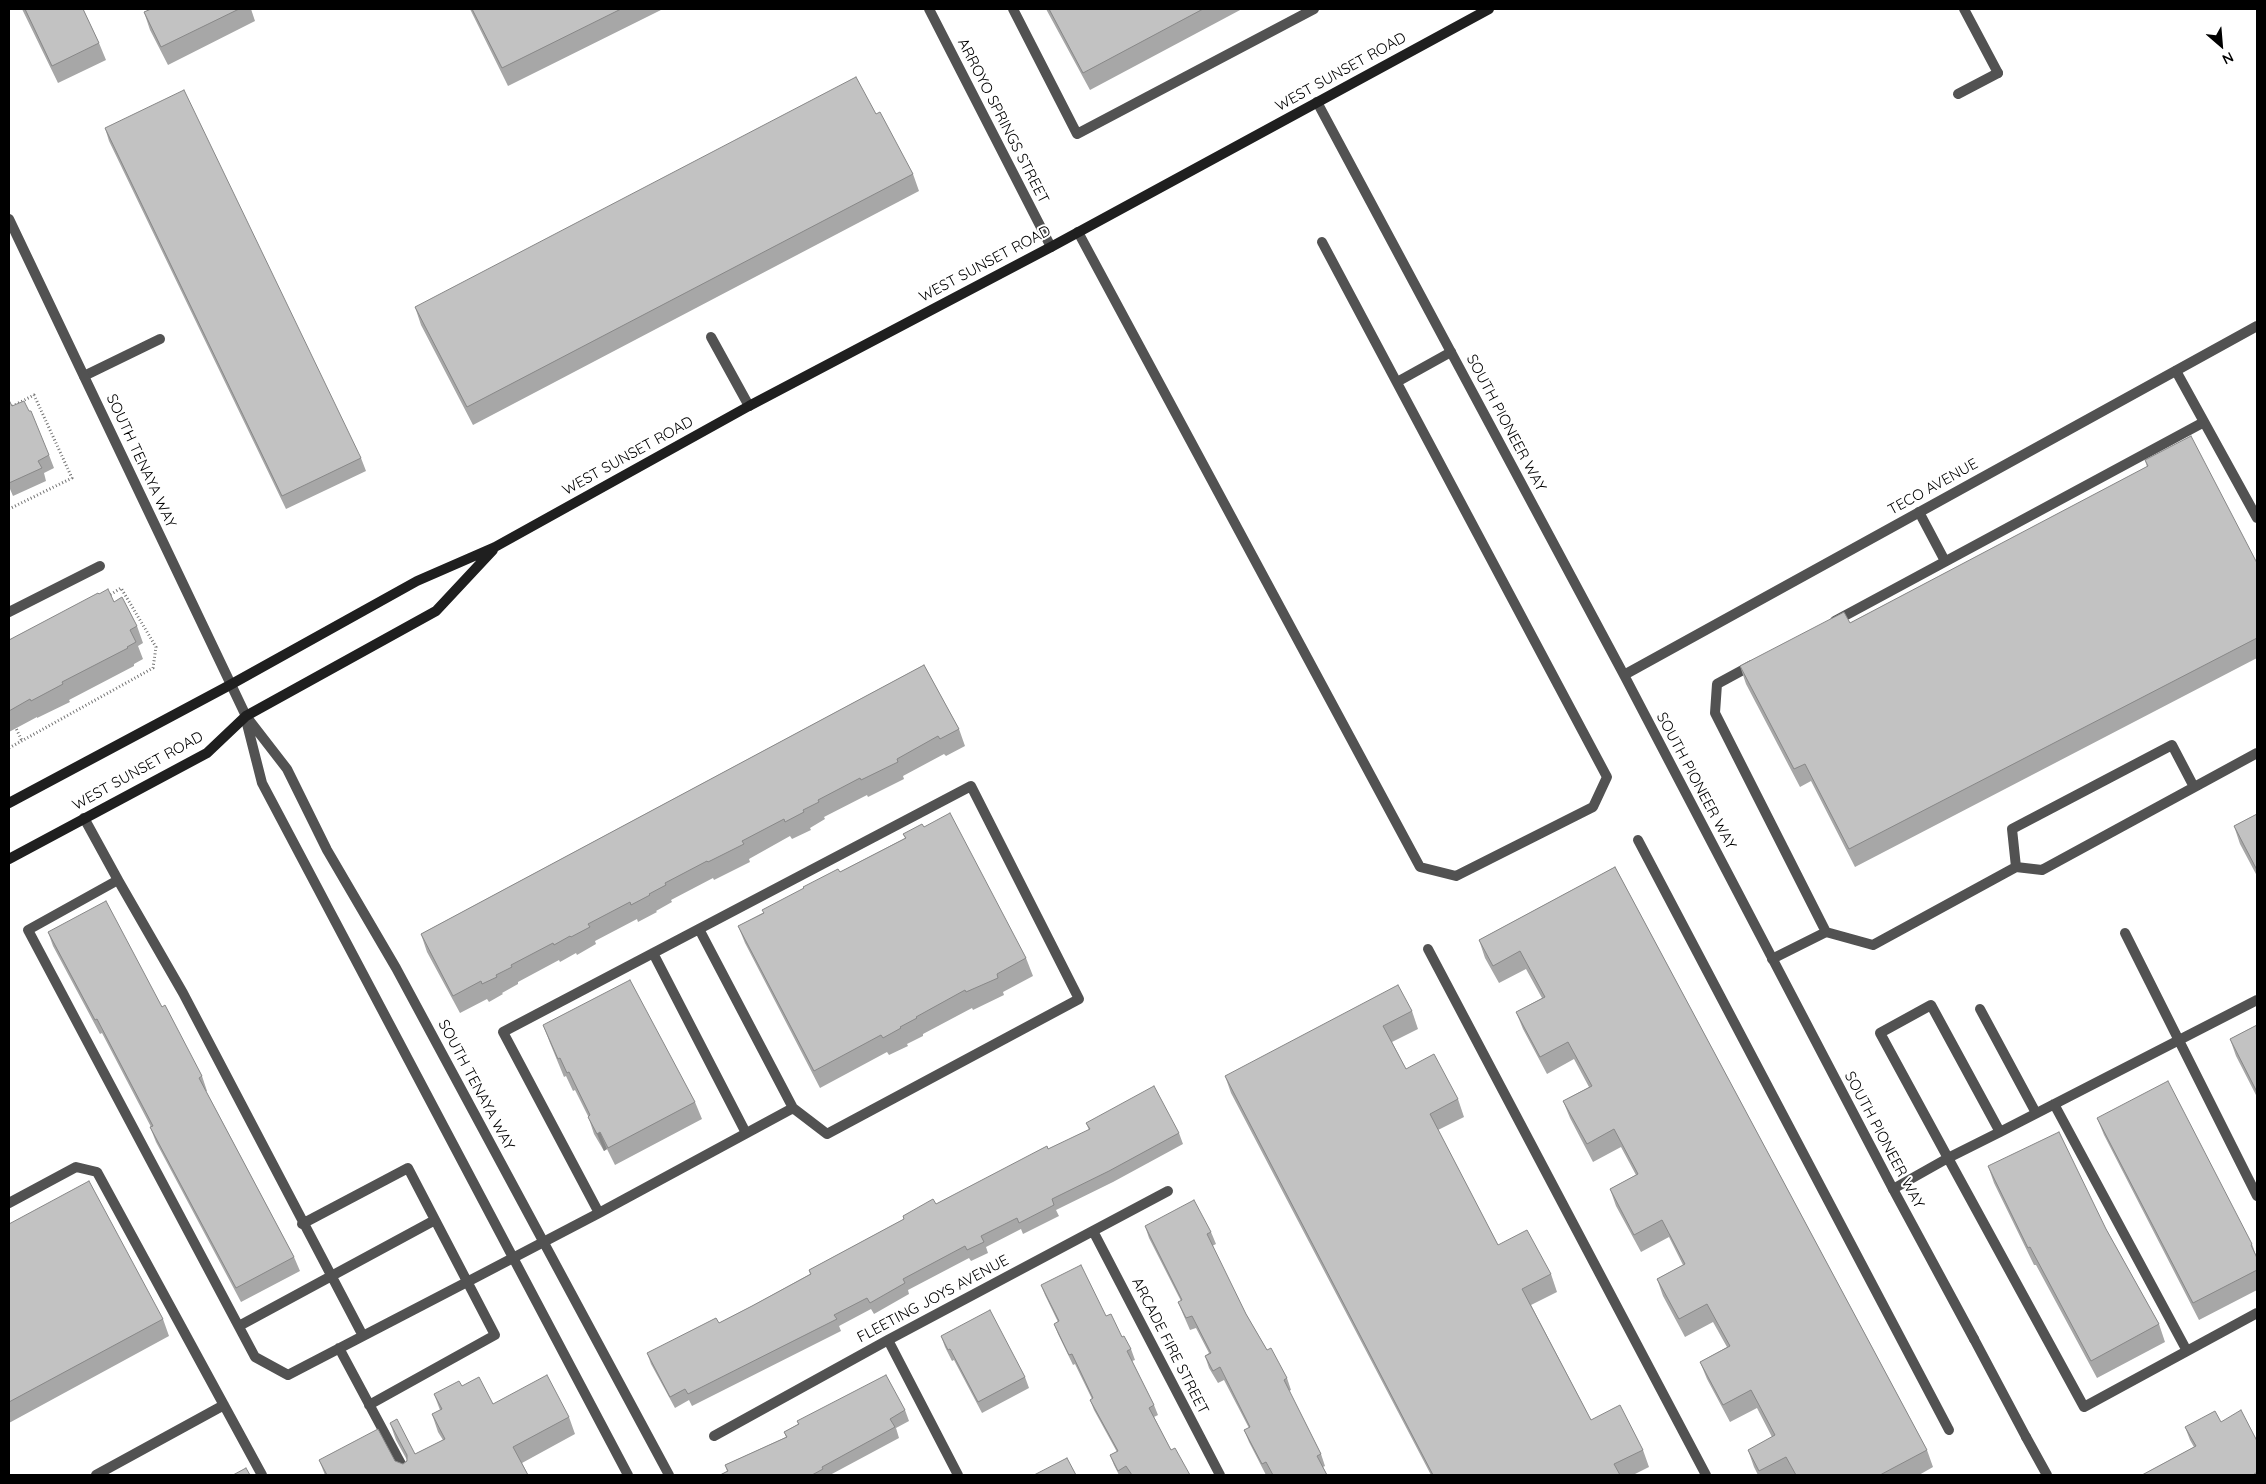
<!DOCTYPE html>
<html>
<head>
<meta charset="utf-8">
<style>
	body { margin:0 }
	#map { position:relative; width:2266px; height:1484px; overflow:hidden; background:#fff; font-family:Quicksand,sans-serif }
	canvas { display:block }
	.frame { position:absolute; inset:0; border:10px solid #000; pointer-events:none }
	.north { position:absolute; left:2196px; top:20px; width:50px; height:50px; -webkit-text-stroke:4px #fff; paint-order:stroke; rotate:153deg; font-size:14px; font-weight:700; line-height:20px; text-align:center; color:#000 }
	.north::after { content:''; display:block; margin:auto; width:18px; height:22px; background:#000; clip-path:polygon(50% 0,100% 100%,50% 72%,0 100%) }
</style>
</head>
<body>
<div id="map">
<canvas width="2266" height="1484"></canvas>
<div class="frame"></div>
<div class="north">N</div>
</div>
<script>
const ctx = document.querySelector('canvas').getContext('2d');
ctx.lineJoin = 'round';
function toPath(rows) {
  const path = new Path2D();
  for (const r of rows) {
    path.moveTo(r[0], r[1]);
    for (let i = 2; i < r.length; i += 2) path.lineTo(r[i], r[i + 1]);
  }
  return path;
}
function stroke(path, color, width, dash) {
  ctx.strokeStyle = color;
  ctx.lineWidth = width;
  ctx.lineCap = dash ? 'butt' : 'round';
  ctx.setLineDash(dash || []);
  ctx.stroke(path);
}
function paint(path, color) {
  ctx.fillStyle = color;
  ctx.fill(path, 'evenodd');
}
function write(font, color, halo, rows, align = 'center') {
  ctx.font = font + ' Quicksand,sans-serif';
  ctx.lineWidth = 4;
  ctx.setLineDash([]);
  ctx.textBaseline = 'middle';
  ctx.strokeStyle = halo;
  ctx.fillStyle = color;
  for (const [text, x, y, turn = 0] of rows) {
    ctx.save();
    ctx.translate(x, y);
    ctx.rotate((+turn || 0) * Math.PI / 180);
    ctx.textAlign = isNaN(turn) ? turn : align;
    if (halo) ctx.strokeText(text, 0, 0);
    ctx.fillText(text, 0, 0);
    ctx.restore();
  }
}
stroke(toPath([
	[9,408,34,395,72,478,9,509],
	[15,726,22,741],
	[9,748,153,668,156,647,121,588,108,596]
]), '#747474', 3, [1, 2.5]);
stroke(toPath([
	[1013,9,1077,134,1314,9],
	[1958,94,1998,73],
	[1078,232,1420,867,1456,876,1593,807,1607,777,1322,242],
	[711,337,749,406],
	[2176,371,2257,518],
	[84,376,160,339],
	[1397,382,1451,352],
	[1919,512,1945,561],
	[9,612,100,566],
	[1835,621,2204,422],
	[1752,665,1717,684,1715,713,1826,932,1873,945,2016,867,2042,870,2257,753],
	[84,818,118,880],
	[1638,840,1949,1430],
	[2016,867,2012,829,2172,745,2194,787],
	[699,929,793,1108],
	[2125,933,2257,1196],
	[1428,949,1706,1475],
	[653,953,746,1133],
	[1772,959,1826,932],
	[1980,1009,2036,1113],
	[2054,1104,2187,1351],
	[2000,1132,1931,1005,1880,1033,1948,1158,2000,1132,2257,1000],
	[1893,1189,1948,1158,2084,1407,2257,1313],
	[9,1203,76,1167,97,1172,262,1475],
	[302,1224,408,1168,495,1335,369,1405],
	[239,1326,435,1220],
	[363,1336,183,993,118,880,28,930,255,1357,288,1375,363,1336,467,1282,599,1213,793,1108,827,1134,1079,999,971,786,503,1032,599,1213],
	[339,1348,407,1475],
	[96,1475,224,1405]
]), '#525252', 10);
stroke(toPath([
	[1974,1339,2026,1437]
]), '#525252', 10);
stroke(toPath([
	[929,9,1051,247],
	[1964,9,1998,73],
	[1317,102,1624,675,1893,1189,1974,1339],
	[1624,675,2257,326],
	[1093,1231,1220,1475],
	[888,1340,958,1475],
	[714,1436,888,1340,1168,1191],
	[2026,1437,2047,1475]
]), '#525252', 10);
stroke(toPath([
	[9,219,246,716,287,769,327,850,396,968,669,1475],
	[246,720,262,783,628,1475]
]), '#525252', 10);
stroke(toPath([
	[9,803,230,685,417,581,495,547,749,406,1051,247,1489,9],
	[9,859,207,753,246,716,436,611,493,550]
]), '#1f1f1f', 10);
paint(toPath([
	[22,9,83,9,99,43,106,60,58,83],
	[151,9,251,9,255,21,168,65,150,30,144,12],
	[470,9,663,9,508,86],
	[1046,9,1242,9,1090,90],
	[876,114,913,174,919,191,473,425,421,325,415,307],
	[105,128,361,458,366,471,286,509,109,141],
	[9,400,12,406,49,455,54,468,44,473,46,481,13,496,10,489,9,489],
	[2145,460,2257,563,2257,658,1855,867,1811,781,1800,787,1746,684,1740,666,1850,623,2147,467],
	[99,594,114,602,137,626,143,643,138,646,143,659,134,664,134,666,69,700,70,702,37,718,37,717,9,732,9,640],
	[924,665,959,729,965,746,946,756,944,754,903,776,904,779,868,797,867,795,824,817,825,819,810,828,811,830,792,839,790,836,749,859,750,862,714,880,713,878,671,900,672,902,656,911,657,912,638,922,637,919,595,941,596,944,577,955,576,953,560,962,559,960,518,982,518,984,502,993,503,994,489,1002,487,999,460,1013,427,952,421,934],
	[2257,814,2257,876,2240,844,2234,826],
	[924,827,1026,958,1033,976,1003,992,1004,995,973,1010,972,1008,923,1034,923,1036,907,1044,908,1046,889,1055,887,1052,820,1088,745,943,738,926,840,872,905,838,903,834],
	[1615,867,1927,1450,1933,1467,1919,1475,1793,1475,1792,1474,1790,1475,1758,1475,1754,1467,1748,1450,1772,1437,1757,1408,1730,1422,1707,1379,1700,1362,1727,1347,1713,1322,1685,1337,1663,1296,1657,1279,1683,1265,1669,1237,1641,1252,1616,1206,1610,1189,1636,1175,1621,1147,1593,1162,1570,1118,1563,1101,1589,1087,1574,1059,1547,1074,1523,1029,1516,1012,1542,998,1526,969,1499,983,1485,958,1479,940],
	[48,932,162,1007,202,1076,207,1091,206,1091,294,1257,300,1271,241,1302,156,1142,150,1127,151,1127,102,1033,100,1034,53,946],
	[1412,1011,1418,1029,1392,1042,1406,1069,1458,1099,1464,1117,1438,1130,1498,1245,1551,1274,1557,1292,1531,1305,1591,1420,1643,1450,1649,1467,1633,1475,1431,1475,1231,1093,1225,1076],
	[543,1025,695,1102,702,1119,615,1165,607,1149,604,1151,594,1134,588,1116,575,1090,573,1091,566,1076,564,1077,550,1043],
	[2257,1025,2257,1097,2236,1056,2230,1039],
	[2097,1118,2252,1244,2257,1258,2257,1290,2199,1320,2104,1135],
	[1086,1123,1179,1133,1183,1144,1113,1182,1056,1210,1059,1216,1023,1234,1021,1229,986,1247,988,1253,971,1261,969,1258,908,1290,909,1294,874,1314,871,1309,839,1326,841,1331,692,1406,689,1400,675,1408,651,1364,647,1353,719,1323,752,1306,810,1274,809,1270,904,1219,903,1216,936,1204,1089,1130],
	[1988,1166,2106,1229,2159,1324,2165,1342,2097,1378,2036,1265,2034,1265,1994,1183],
	[9,1224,163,1319,169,1336,9,1423],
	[1145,1226,1211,1232,1216,1244,1212,1246,1246,1314,1267,1350,1287,1378,1291,1390,1289,1391,1321,1454,1325,1466,1323,1467,1327,1475,1271,1475,1271,1474,1266,1475,1249,1442,1244,1430,1249,1428,1224,1380,1218,1383,1209,1368,1205,1356,1209,1353,1196,1328,1190,1330,1183,1314,1178,1302,1181,1301,1149,1238],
	[1041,1285,1106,1316,1131,1349,1135,1360,1132,1361,1154,1405,1158,1415,1154,1417,1171,1450,1190,1475,1119,1475,1114,1465,1110,1455,1117,1452,1094,1410,1090,1400,1092,1399,1075,1364,1073,1365,1058,1334,1054,1324,1058,1322,1045,1295],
	[941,1336,1025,1377,1029,1388,982,1413,954,1360,952,1361,945,1347],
	[462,1386,493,1404,569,1417,575,1434,522,1463,528,1475,325,1475,319,1460,395,1461,403,1464,407,1460,396,1440,390,1423,415,1454,443,1440,438,1432,432,1414,440,1410,434,1394],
	[905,1410,909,1421,896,1428,899,1438,830,1475,720,1475,727,1471,725,1465,786,1437,784,1432,798,1424,797,1421],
	[2221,1422,2257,1441,2257,1475,2142,1475,2194,1447,2190,1440,2185,1427]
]), '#a7a7a7');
paint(toPath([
	[600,1132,607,1149,604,1151,597,1134]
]), '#888');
const building = toPath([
	[25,9,83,9,99,43,52,66,25,9],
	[151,9,239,9,161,47,144,12,151,9],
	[472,9,621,9,502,68,472,9],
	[1049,9,1203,9,1083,73,1049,9],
	[856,77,876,114,880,112,913,174,467,407,415,307,856,77],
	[184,90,361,458,282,496,105,128,184,90],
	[9,400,12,406,24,401,29,411,31,411,49,455,38,461,42,468,9,483,9,400],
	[2191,436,2257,563,2257,638,1849,849,1805,764,1794,769,1740,666,1844,612,1850,623,2148,466,2145,460,2191,436],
	[108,589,114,602,122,597,137,626,130,630,136,642,127,647,128,648,62,682,63,684,31,701,30,699,9,711,9,640,98,593,99,594,108,589],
	[924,665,959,729,940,739,938,736,897,759,898,762,861,780,860,778,818,800,819,802,803,810,804,812,785,822,784,819,742,841,744,844,708,862,707,861,665,883,666,885,649,894,650,895,631,905,630,902,588,924,590,927,571,937,570,936,554,945,553,943,511,965,512,967,496,975,497,977,482,984,481,981,453,996,421,934,924,665],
	[950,813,1026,958,997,974,998,978,966,992,965,990,916,1017,917,1018,900,1027,901,1028,883,1038,881,1035,814,1071,738,926,764,913,762,910,804,888,803,887,838,869,840,872,906,838,903,834,922,824,924,827,950,813],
	[2257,814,2257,870,2234,826,2257,814],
	[1615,867,1927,1450,1880,1475,1796,1475,1786,1457,1759,1471,1748,1450,1775,1435,1751,1390,1723,1405,1700,1362,1730,1346,1707,1304,1679,1319,1657,1279,1685,1264,1662,1220,1634,1235,1610,1189,1638,1174,1614,1129,1587,1144,1563,1101,1592,1086,1568,1042,1540,1057,1516,1012,1545,997,1520,951,1493,966,1479,940,1615,867],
	[106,901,162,1007,165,1005,202,1076,199,1078,294,1257,236,1288,150,1127,153,1126,97,1019,95,1020,48,932,106,901],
	[630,980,695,1102,608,1148,600,1132,597,1134,588,1117,590,1115,569,1072,567,1073,560,1058,558,1059,543,1025,630,980],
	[1398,985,1412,1011,1383,1026,1406,1069,1434,1054,1458,1099,1430,1114,1498,1245,1527,1230,1551,1274,1522,1289,1591,1420,1620,1405,1643,1450,1614,1464,1620,1475,1433,1475,1225,1076,1398,985],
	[2257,1025,2257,1092,2230,1039,2257,1025],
	[2168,1081,2252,1244,2251,1245,2257,1258,2257,1270,2193,1303,2097,1118,2168,1081],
	[1154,1086,1179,1133,1109,1171,1052,1199,1054,1205,1019,1223,1017,1218,981,1236,984,1242,967,1250,965,1246,903,1279,905,1283,870,1303,867,1298,834,1315,837,1319,688,1394,685,1389,670,1397,647,1353,716,1318,719,1323,752,1306,811,1274,809,1270,904,1219,903,1216,933,1199,936,1204,1047,1146,1048,1149,1090,1129,1086,1123,1154,1086],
	[2059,1132,2106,1229,2159,1324,2091,1361,2030,1247,2028,1248,1988,1166,2059,1132],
	[89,1181,163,1319,9,1402,9,1224,89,1181],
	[1194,1200,1211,1232,1207,1234,1246,1314,1267,1350,1271,1348,1287,1378,1284,1380,1321,1454,1317,1456,1327,1475,1273,1475,1266,1462,1262,1464,1244,1430,1250,1427,1220,1367,1213,1371,1205,1356,1211,1353,1192,1316,1186,1318,1178,1302,1182,1300,1145,1226,1194,1200],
	[1081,1265,1106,1316,1111,1314,1122,1337,1124,1336,1131,1349,1127,1351,1154,1405,1149,1408,1171,1450,1175,1448,1190,1475,1132,1475,1126,1466,1118,1471,1110,1455,1118,1451,1090,1400,1093,1398,1072,1354,1069,1355,1054,1324,1059,1321,1041,1285,1081,1265],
	[990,1310,1025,1377,978,1402,950,1349,948,1350,941,1336,990,1310],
	[547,1375,569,1417,513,1447,528,1475,327,1475,319,1460,378,1429,395,1461,403,1464,407,1461,407,1455,390,1423,397,1419,415,1454,445,1439,432,1414,442,1409,434,1394,459,1381,462,1386,479,1377,493,1404,547,1375],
	[886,1375,905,1410,890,1419,895,1427,822,1467,823,1469,812,1475,720,1475,728,1471,725,1465,787,1437,784,1432,799,1424,797,1421,886,1375],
	[2241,1410,2257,1441,2257,1472,2253,1475,2142,1475,2196,1446,2185,1427,2215,1411,2221,1422,2241,1410],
	[1067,1458,1076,1475,1034,1475,1067,1458],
	[246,1468,250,1475,233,1475,246,1468]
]);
paint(building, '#c2c2c2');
stroke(building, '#888', 1);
write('15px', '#000', '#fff', [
	["WEST SUNSET ROAD",1341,72,-29],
	["ARROYO SPRINGS STREET",1003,121,63],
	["WEST SUNSET ROAD",985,264,-28],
	["SOUTH PIONEER WAY",1506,423,62],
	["WEST SUNSET ROAD",628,456,-29],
	["SOUTH TENAYA WAY",141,461,65],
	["TECO AVENUE",1933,487,-29],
	["WEST SUNSET ROAD",138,771,-29],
	["SOUTH PIONEER WAY",1696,781,62],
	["SOUTH TENAYA WAY",476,1085,62],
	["SOUTH PIONEER WAY",1884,1140,62],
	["FLEETING JOYS AVENUE",933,1299,-28],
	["ARCADE FIRE STREET",1170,1346,63]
]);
</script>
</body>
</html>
